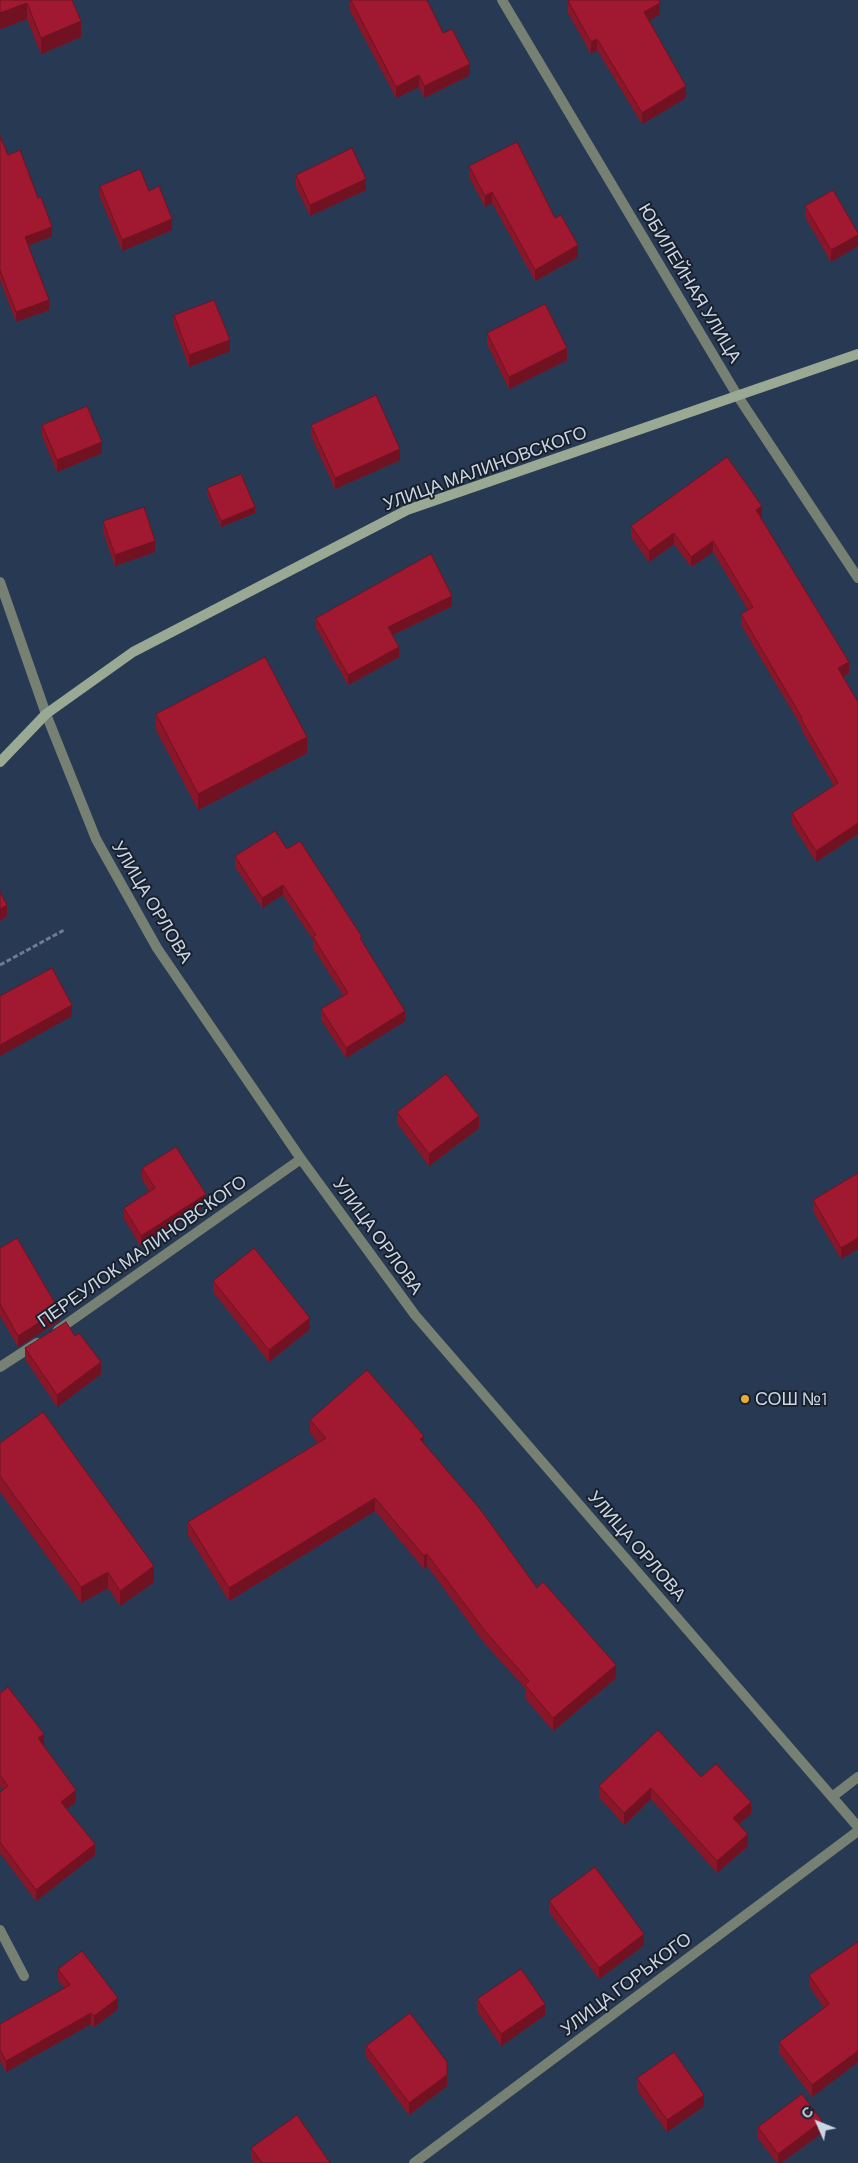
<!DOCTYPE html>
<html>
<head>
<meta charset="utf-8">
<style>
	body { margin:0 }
	#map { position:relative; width:858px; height:2163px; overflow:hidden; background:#283953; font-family:Barlow,sans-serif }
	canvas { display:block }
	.north { position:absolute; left:793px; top:2098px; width:50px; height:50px; -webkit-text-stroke:4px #18202c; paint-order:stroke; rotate:314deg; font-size:14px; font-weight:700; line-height:20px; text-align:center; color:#cad5e5 }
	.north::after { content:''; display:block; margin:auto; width:18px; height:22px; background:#cad5e5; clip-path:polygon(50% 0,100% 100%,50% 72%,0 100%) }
</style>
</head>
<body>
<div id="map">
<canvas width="858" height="2163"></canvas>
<div class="north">С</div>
</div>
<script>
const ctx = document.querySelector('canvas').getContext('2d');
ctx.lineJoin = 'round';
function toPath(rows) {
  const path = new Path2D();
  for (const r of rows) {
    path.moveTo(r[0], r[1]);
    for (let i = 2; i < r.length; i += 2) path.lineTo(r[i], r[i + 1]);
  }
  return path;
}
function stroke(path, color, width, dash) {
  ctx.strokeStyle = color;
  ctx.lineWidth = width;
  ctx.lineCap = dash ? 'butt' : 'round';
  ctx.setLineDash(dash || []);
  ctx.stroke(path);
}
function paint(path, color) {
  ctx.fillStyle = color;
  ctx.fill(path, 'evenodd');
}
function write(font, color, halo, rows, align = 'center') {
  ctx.font = font + ' Barlow,sans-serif';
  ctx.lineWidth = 4;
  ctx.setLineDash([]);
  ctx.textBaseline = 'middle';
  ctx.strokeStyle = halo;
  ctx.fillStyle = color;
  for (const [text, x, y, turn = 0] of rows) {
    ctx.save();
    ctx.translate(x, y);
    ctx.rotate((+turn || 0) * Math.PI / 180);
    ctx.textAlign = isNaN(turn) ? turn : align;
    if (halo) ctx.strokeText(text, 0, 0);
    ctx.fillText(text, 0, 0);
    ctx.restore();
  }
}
stroke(toPath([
	[0,965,64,930]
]), '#6d7c91', 3, [5, 2.5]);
stroke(toPath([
	[502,0,737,395,858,578],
	[0,582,46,714,96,839,157,948,301,1159,415,1315,858,1827],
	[58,1330,301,1159],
	[0,1367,37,1343],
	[832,1797,858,1777],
	[0,1930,24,1976],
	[414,2163,858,1831]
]), '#768073', 10);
stroke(toPath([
	[0,762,46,714,133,652,407,510,858,354]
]), '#99a994', 10);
paint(toPath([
	[0,0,72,0,81,37,41,54,27,19,0,29],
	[350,0,443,33,470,75,424,98,419,87,396,98,350,11],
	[568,0,659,0,660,14,649,21,686,98,642,124,597,50,591,54,568,13],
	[0,136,8,155,52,236,28,246,49,310,16,322,0,280],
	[469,166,555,218,578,257,535,281,492,203,485,207,469,177],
	[296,175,366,190,310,216,296,187],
	[100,186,149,191,172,230,122,251,100,197],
	[833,190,831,262,805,217,805,206],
	[174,315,230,351,189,367,174,326],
	[487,333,567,360,509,389,487,344],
	[42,425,102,453,57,472,42,436],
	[311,425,400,460,335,489,311,436],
	[207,488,255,513,221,527,207,494],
	[762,517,761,518,849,673,843,676,858,834,816,862,792,824,792,813,834,786,801,729,801,726,741,625,741,614,748,610,713,552,691,567,674,544,649,562,631,537,631,526],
	[103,521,155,552,115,566,103,532],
	[452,606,393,635,399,657,348,685,316,628,316,618],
	[156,714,307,753,198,810,156,730],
	[287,849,362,942,405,1021,346,1058,321,1020,321,1009,343,995,313,948,313,940,283,895,262,908,235,867,235,856],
	[397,1112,479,1128,429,1166,397,1123],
	[142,1168,206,1205,141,1247,124,1219,124,1208,149,1191,142,1179],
	[858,1173,858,1249,841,1259,813,1211,813,1200],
	[0,1248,59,1321,18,1347,0,1316],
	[213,1281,310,1329,269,1362,213,1292],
	[75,1336,101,1374,57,1407,25,1359,25,1348],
	[310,1420,424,1444,537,1588,616,1678,553,1731,525,1698,525,1688,485,1644,427,1566,424,1569,375,1511,229,1601,188,1535,188,1522,318,1443,310,1433],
	[0,1443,154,1582,120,1606,108,1588,81,1603,0,1492],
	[0,1693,44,1745,76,1802,66,1809,95,1855,36,1901,0,1853,0,1792,3,1790,0,1786],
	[701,1777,751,1814,739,1824,748,1846,717,1873,651,1799,624,1825,599,1797,599,1786],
	[549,1901,644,1945,599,1979,549,1912],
	[858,1942,812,2097,779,2053,779,2042,824,2008,809,1986,809,1975],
	[58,1969,118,2009,94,2027,91,2024,6,2072,0,2061,0,2024,64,1988,58,1980],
	[477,1999,545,2015,501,2046,477,2011],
	[366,2046,447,2086,409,2115,366,2057],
	[637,2078,704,2106,667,2132,637,2090],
	[758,2127,822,2133,781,2163,777,2163,758,2139],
	[251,2148,330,2163,254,2163,251,2159]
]), '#8a1629');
paint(toPath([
	[27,3,27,19,0,29,0,13],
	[660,3,660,14,644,24,644,12],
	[81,21,81,37,41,54,41,38],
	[597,39,597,50,591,54,591,42],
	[470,64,470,75,424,98,424,86],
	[419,75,419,87,396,98,396,87],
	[686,86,686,98,642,124,642,113],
	[366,179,366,190,310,216,310,205],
	[492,192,492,203,485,207,485,196],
	[172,219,172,230,122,251,122,240],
	[52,227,52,236,25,247,25,237],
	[858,235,858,246,831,262,831,250],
	[578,245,578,257,535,281,535,270],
	[49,300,49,310,16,322,16,312],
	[230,340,230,351,189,367,189,355],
	[567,348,567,360,509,389,509,377],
	[102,442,102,453,57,472,57,460],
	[400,449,400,460,335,489,335,478],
	[762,506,762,517,756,521,756,510],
	[255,507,255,513,221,527,221,521],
	[674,533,674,544,649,562,649,551],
	[155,541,155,552,115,566,115,555],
	[713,541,713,552,691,567,691,557],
	[452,596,452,606,388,637,388,627],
	[399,647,399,657,348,685,348,675],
	[849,662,849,673,838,679,838,668],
	[307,737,307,753,198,810,198,794],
	[858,823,858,834,816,862,816,851],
	[283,885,283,895,262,908,262,898],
	[7,905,7,916,0,921,0,909],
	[72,1005,72,1016,0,1056,0,1045],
	[405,1011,405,1021,346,1058,346,1048],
	[479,1116,479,1128,429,1166,429,1154],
	[206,1194,206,1205,141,1247,141,1236],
	[858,1238,858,1249,841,1259,841,1248],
	[59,1310,59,1321,18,1347,18,1336],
	[310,1318,310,1329,269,1362,269,1350],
	[101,1362,101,1374,57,1407,57,1395],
	[424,1436,424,1449,420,1439],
	[375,1498,375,1511,229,1601,229,1588],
	[427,1554,427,1566,424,1569,424,1556],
	[154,1566,154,1582,120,1606,120,1591],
	[108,1572,108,1588,81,1603,81,1587],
	[616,1665,616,1678,553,1731,553,1718],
	[44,1734,44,1745,38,1749,38,1738],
	[651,1788,651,1799,624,1825,624,1813],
	[76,1790,76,1802,61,1813,61,1802],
	[751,1802,751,1814,733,1829,733,1818],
	[748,1834,748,1846,717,1873,717,1861],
	[95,1844,95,1855,36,1901,36,1890],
	[644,1934,644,1945,599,1979,599,1968],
	[118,1998,118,2009,94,2027,94,2016],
	[545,2004,545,2015,501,2046,501,2034],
	[91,2013,91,2024,6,2072,6,2061],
	[858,2051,858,2062,812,2097,812,2085],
	[447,2075,447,2086,409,2115,409,2103],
	[704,2095,704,2106,667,2132,667,2120],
	[822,2121,822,2133,781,2163,778,2163,778,2154]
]), '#701222');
const building = toPath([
	[0,0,72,0,81,21,41,38,27,3,0,13,0,0],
	[351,0,427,0,443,33,452,29,470,64,424,86,419,75,396,87,351,0],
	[570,0,659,0,660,3,644,12,686,86,642,113,597,39,591,42,568,1,570,0],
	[0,136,8,155,20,150,38,198,41,197,52,227,25,237,49,300,16,312,0,270,0,136],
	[517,142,555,218,561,215,578,245,535,270,492,192,485,196,469,166,517,142],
	[352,148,366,179,310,205,296,175,352,148],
	[140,169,149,191,159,186,172,219,122,240,100,186,140,169],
	[833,190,858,233,858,235,831,250,805,206,833,190],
	[214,300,230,340,189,355,174,315,214,300],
	[545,304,567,348,509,377,487,333,545,304],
	[376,395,400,449,335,478,311,425,376,395],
	[87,406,102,442,57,460,42,425,87,406],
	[727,457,762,506,756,510,849,662,838,668,858,702,858,823,816,851,792,813,838,783,801,719,802,718,741,614,753,607,713,541,691,557,674,533,649,551,631,526,727,457],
	[241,474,255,507,221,521,207,488,241,474],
	[144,507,155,541,115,555,103,521,144,507],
	[431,554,452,596,388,627,399,647,348,675,316,618,431,554],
	[265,657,307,737,198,794,156,714,265,657],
	[275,831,287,849,300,841,362,937,360,938,405,1011,346,1048,321,1009,348,993,313,937,316,935,283,885,262,898,235,856,275,831],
	[0,892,7,905,0,909,0,892],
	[52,968,72,1005,0,1045,0,996,52,968],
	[446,1074,479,1116,429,1154,397,1112,446,1074],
	[176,1147,206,1194,141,1236,124,1208,155,1188,142,1168,176,1147],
	[858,1173,858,1238,841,1248,813,1200,858,1173],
	[17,1238,59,1310,18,1336,0,1304,0,1248,17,1238],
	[254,1248,310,1318,269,1350,213,1281,254,1248],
	[66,1322,75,1336,79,1333,101,1362,57,1395,25,1348,66,1322],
	[367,1370,424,1436,420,1439,480,1509,537,1588,543,1582,616,1665,553,1718,525,1685,529,1681,485,1631,427,1554,424,1556,375,1498,229,1588,188,1522,326,1438,310,1420,367,1370],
	[43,1412,154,1566,120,1591,108,1572,81,1587,0,1476,0,1443,43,1412],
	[8,1687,44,1734,38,1738,76,1790,61,1802,95,1844,36,1890,0,1842,0,1792,8,1786,0,1775,0,1693,8,1687],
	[658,1730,701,1777,716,1764,751,1802,733,1818,748,1834,717,1861,651,1788,624,1813,599,1786,658,1730],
	[595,1867,644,1934,599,1968,549,1901,595,1867],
	[858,1942,858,2051,812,2085,779,2042,829,2004,809,1975,858,1942],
	[82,1951,118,1998,94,2016,91,2013,6,2061,0,2050,0,2024,70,1985,58,1969,82,1951],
	[521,1969,545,2004,501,2034,477,1999,521,1969],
	[410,2013,447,2062,447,2075,409,2103,366,2046,410,2013],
	[674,2052,704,2095,667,2120,637,2078,674,2052],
	[802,2094,822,2121,778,2154,758,2127,802,2094],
	[297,2115,330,2163,262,2163,251,2148,297,2115]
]);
paint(building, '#a01930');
stroke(building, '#701222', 1);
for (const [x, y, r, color] of [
	[745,1399,5,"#e9ab38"]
]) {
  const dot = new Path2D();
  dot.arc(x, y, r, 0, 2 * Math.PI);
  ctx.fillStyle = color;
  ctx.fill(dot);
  stroke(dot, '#18202c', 2);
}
write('18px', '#cad5e5', '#18202c', [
	["ЮБИЛЕЙНАЯ УЛИЦА",690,283,59],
	["УЛИЦА МАЛИНОВСКОГО",485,468,-20],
	["УЛИЦА ОРЛОВА",152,902,59],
	["УЛИЦА ОРЛОВА",378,1236,54],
	["ПЕРЕУЛОК МАЛИНОВСКОГО",142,1251,-35],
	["УЛИЦА ОРЛОВА",637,1546,49],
	["УЛИЦА ГОРЬКОГО",626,1984,-37]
]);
write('18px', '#cad5e5', '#18202c', [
	["СОШ №1",755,1399]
], 'left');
</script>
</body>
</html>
